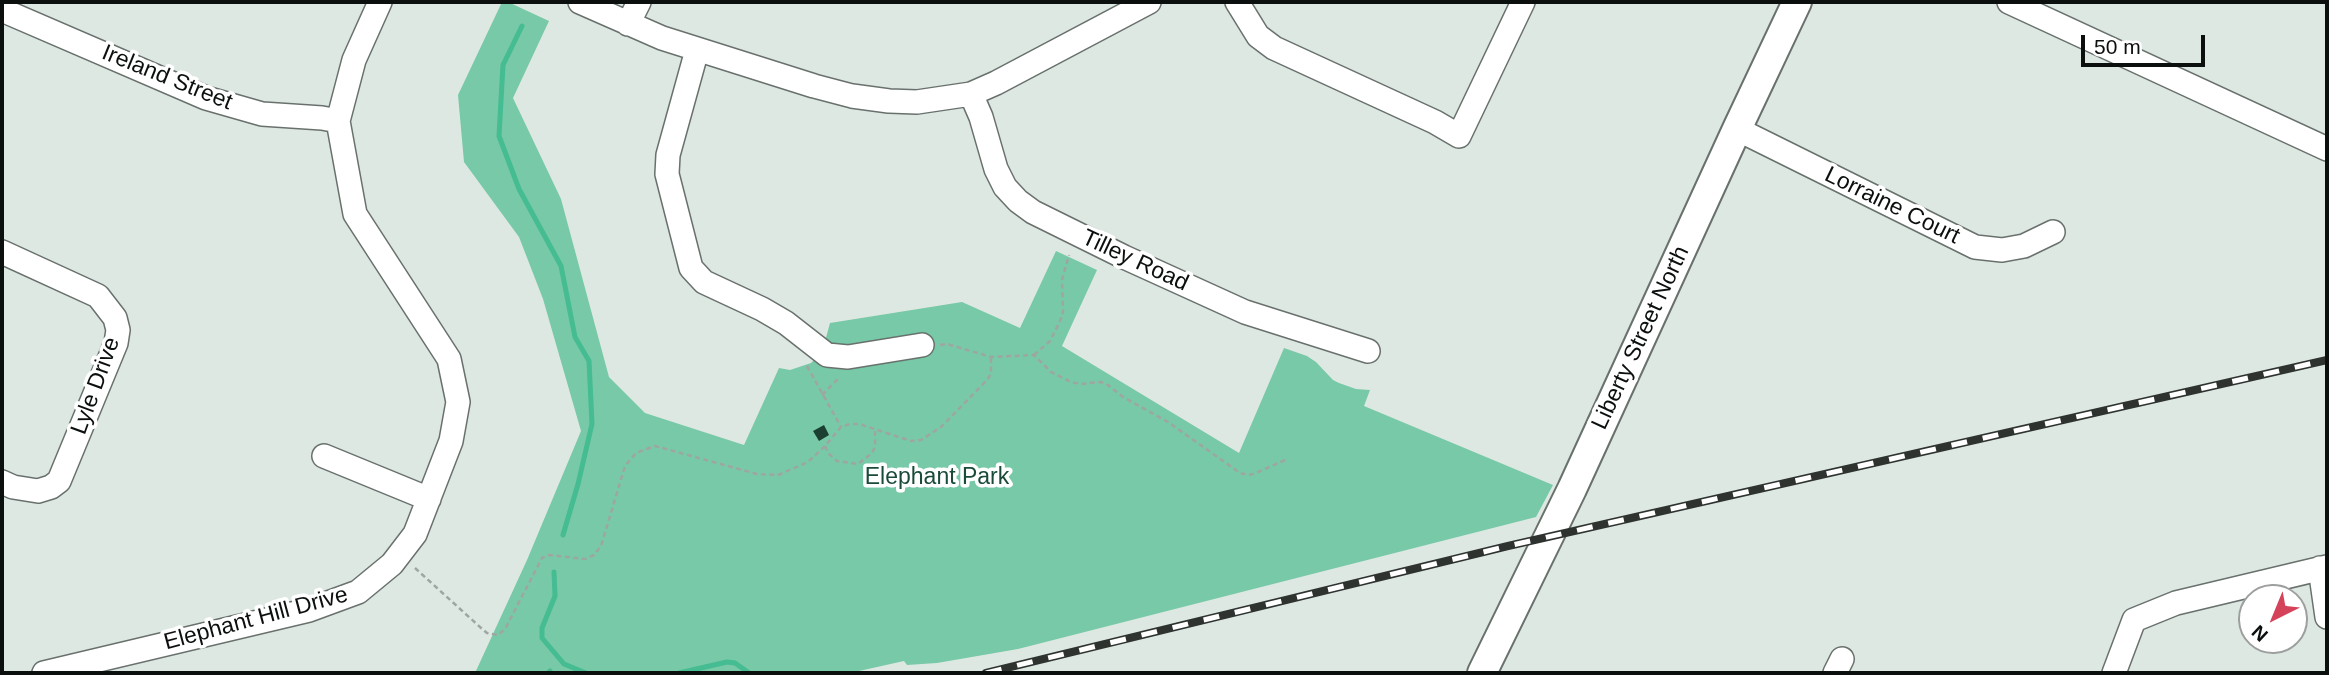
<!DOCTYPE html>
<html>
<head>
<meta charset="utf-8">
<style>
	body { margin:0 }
	#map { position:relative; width:2329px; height:675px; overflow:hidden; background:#dee8e3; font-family:Helvetica,sans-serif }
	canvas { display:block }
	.frame { position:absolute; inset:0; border:4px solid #0b0f0d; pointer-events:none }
	.north { position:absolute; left:2238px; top:584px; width:70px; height:70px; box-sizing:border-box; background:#fff; border:2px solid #9d9f9e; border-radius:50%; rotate:223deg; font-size:19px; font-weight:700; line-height:28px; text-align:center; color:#0b0f0d }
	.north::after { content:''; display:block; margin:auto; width:24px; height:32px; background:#d44359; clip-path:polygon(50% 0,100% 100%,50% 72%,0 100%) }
	.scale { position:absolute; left:2081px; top:35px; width:124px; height:32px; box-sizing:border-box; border:4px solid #0b0f0d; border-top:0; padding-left:9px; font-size:21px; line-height:24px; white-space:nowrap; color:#0b0f0d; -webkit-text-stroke:5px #fff; paint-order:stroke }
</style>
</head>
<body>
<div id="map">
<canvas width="2329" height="675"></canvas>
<div class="frame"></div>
<div class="north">N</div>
<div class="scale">50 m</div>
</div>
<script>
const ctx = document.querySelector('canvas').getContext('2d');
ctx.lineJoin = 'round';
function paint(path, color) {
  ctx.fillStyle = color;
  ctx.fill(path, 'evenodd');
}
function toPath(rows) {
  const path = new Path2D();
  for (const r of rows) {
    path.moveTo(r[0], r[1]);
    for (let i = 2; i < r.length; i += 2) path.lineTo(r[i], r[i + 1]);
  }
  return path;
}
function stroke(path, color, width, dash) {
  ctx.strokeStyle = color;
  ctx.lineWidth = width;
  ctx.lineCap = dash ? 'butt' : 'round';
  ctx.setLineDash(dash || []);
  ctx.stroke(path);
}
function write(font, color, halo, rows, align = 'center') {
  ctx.font = font + ' Helvetica,sans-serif';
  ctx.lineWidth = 7;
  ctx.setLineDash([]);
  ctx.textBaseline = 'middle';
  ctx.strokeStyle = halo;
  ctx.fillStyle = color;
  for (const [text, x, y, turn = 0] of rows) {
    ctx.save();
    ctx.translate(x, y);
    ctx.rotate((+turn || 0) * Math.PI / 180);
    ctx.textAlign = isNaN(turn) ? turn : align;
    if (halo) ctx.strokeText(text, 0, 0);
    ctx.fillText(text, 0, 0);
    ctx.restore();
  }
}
paint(toPath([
	[502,2,508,2,549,21,513,98,561,199,609,377,645,413,744,445,779,368,790,370,811,363,819,355,824,345,830,323,962,302,1020,328,1056,251,1097,270,1062,346,1239,453,1284,348,1307,356,1316,362,1333,380,1339,383,1356,389,1370,390,1364,406,1553,485,1536,517,1018,649,937,663,907,665,904,661,850,673,475,673,527,560,581,431,543,299,519,237,464,162,458,95]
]), '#78c9a8');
stroke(toPath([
	[522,26,503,65,499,136,519,189,561,266,575,337,589,361,592,424,578,484,563,535],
	[554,572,555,596,542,628,542,638,564,664,586,673],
	[548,673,550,671],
	[679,673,727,662,735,663,749,673]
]), '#45bc91', 5);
paint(toPath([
	[824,425,829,435,819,441,813,431]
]), '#1b3f31');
const minor = toPath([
	[580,2,662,38,814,86,852,96,889,101,917,102,971,94,996,83,1149,2],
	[1237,2,1258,36,1274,48,1435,122,1459,136,1523,2],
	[2009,2,2327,149],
	[2,10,206,98,262,114,322,118,338,121],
	[628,24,639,2],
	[697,50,668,155,667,174,691,268,704,282,762,309,786,323,827,355,848,357,922,345],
	[971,94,981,117,996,169,1005,187,1018,201,1033,212,1124,257,1245,312,1368,351],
	[1737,129,1975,247,2002,250,2024,246,2053,232],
	[2,252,98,296,115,318,118,330,116,343,59,481,51,487,38,491,13,487,2,482],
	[324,456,429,499],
	[2320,568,2327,617],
	[44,673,309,610,358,592,392,564,415,534,451,441,458,402,449,359,355,214,338,121,354,60,380,2],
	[1835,673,1842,659],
	[2114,673,2134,620,2176,603,2327,567]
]);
const major = toPath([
	[1482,673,1572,489,1737,129,1797,2]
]);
stroke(minor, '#69716d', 26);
stroke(major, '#69716d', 32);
stroke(toPath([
	[940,345,947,344,991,357,1034,355,1051,372,1071,382,1081,384,1101,382,1108,385,1123,397,1168,422,1240,473,1249,475,1256,473,1285,460],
	[1034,355,1050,341,1060,321,1063,313,1062,280,1069,255],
	[807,366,841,427],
	[822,395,840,377],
	[825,446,828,453,837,461,858,464,872,453,875,447,875,429],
	[415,568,480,627,487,633,498,635,505,629,542,558,549,555,585,559,594,555,601,546,625,466,636,453,655,446,757,474,778,475,808,462,825,446,841,427,850,424,859,424,911,441,921,440,941,427,987,380,991,374,991,357]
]), '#9ea6a2', 2.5, [5, 3.5]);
stroke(minor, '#fff', 23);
stroke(major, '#fff', 28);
const rail = toPath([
	[986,673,1508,546,2327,360]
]);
stroke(rail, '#2e3330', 8);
stroke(rail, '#fff', 5, [16]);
write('23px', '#0b0f0d', '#fff', [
	["Ireland Street",167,78,22],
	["Lorraine Court",1892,206,26],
	["Tilley Road",1135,261,25],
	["Liberty Street North",1641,338,-65],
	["Lyle Drive",96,386,-70],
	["Elephant Hill Drive",256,619,-15]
]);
write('23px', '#1a4b39', '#fff', [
	["Elephant Park",937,478]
]);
</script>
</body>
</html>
